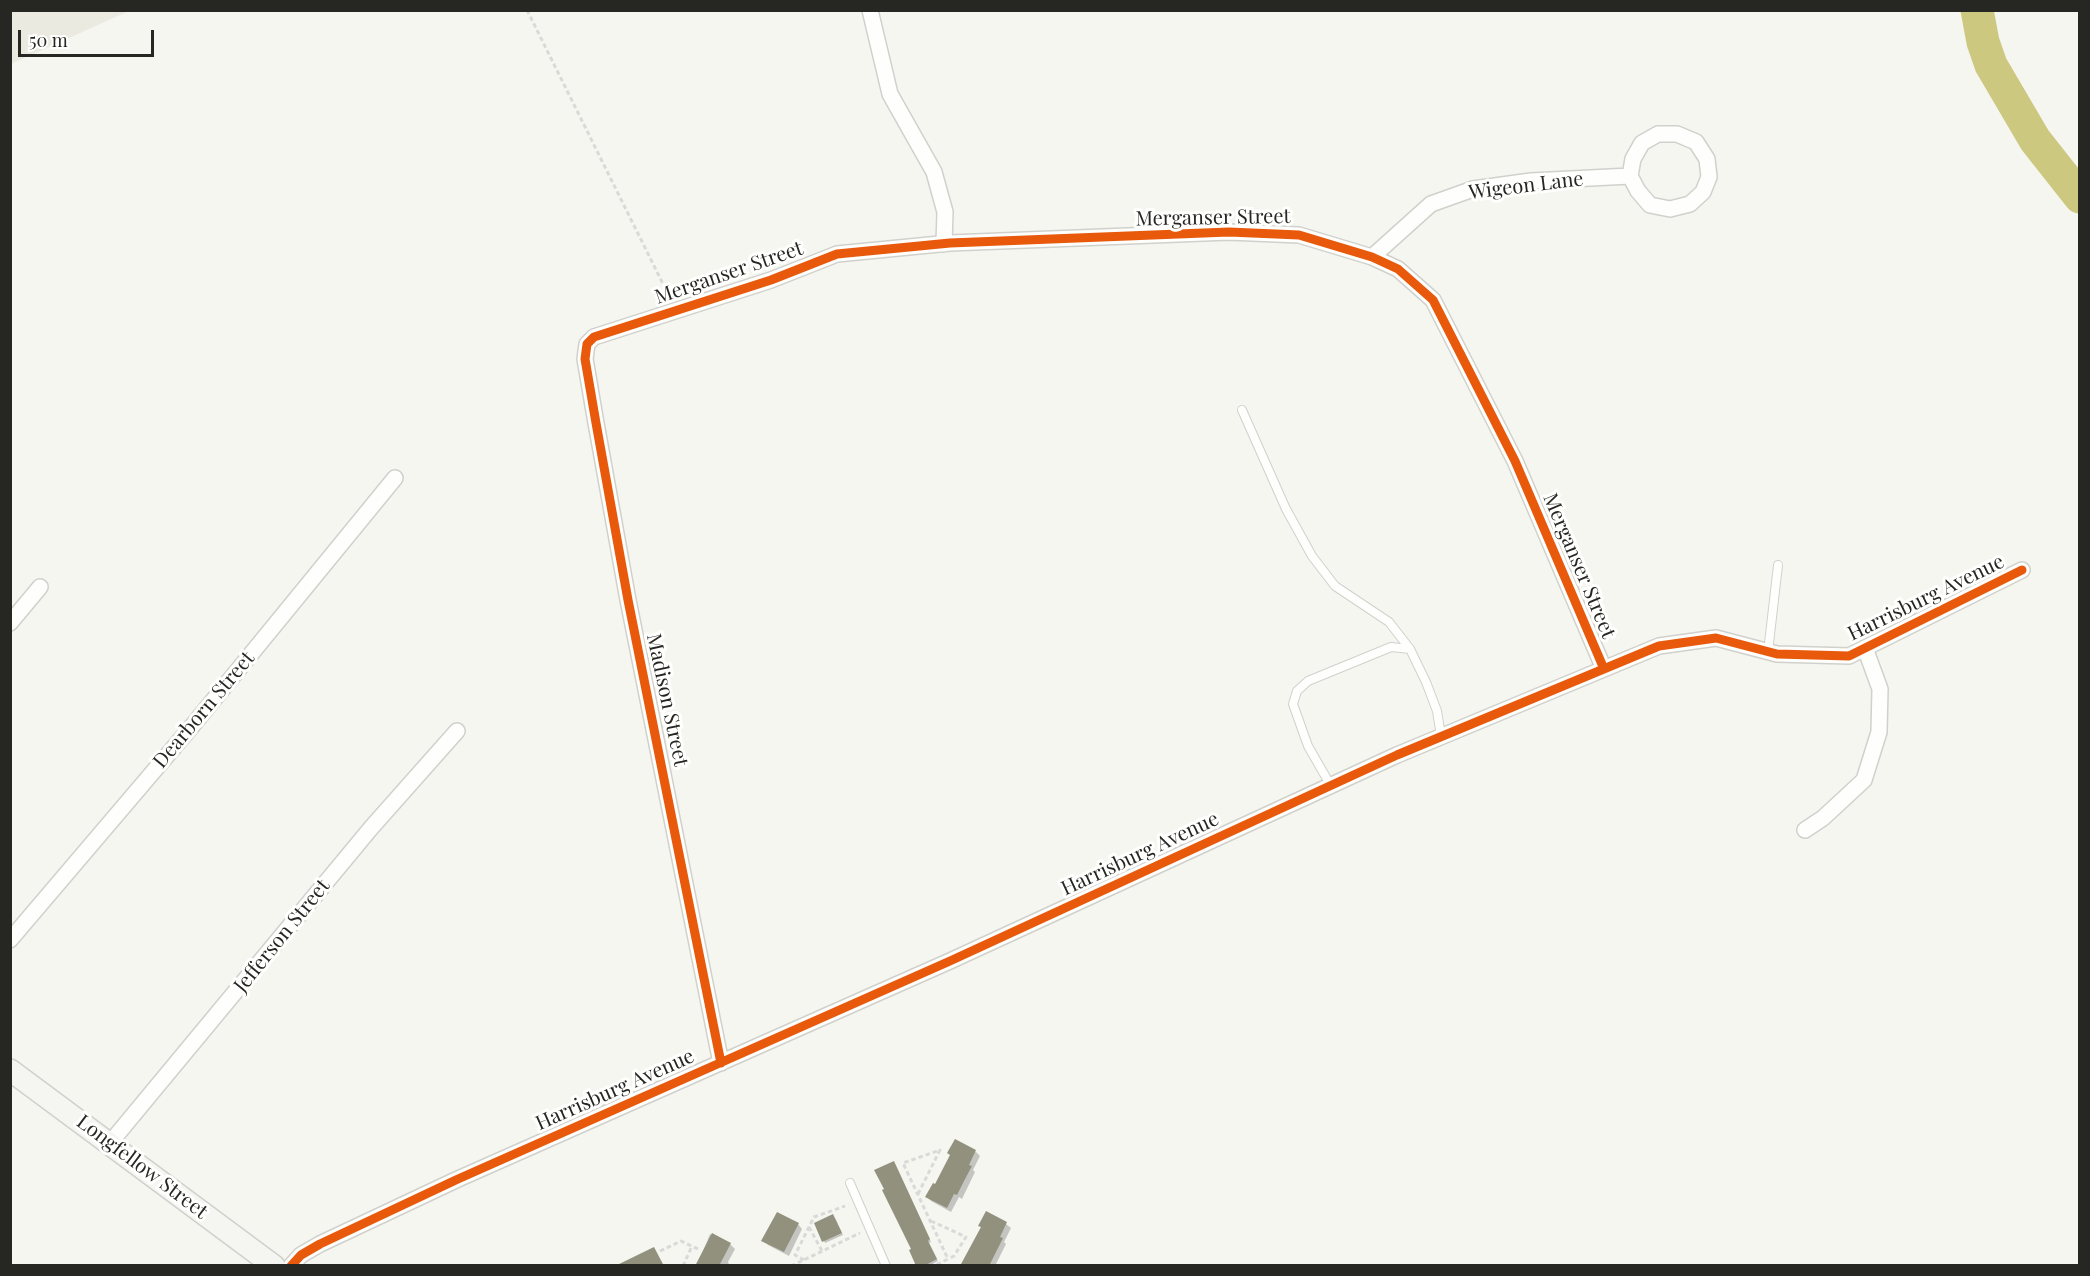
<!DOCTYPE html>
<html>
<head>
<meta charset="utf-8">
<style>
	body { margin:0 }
	#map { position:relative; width:2090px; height:1276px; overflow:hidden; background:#f6f6f1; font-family:"Playfair Display",serif }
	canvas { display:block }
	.frame { position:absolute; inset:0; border:12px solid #262623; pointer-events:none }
	.scale { position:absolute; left:18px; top:30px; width:136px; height:27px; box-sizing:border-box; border:3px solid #262623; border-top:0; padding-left:8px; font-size:18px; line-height:21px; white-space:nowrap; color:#262623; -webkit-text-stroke:4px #fffffe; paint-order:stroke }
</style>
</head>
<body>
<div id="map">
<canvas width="2090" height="1276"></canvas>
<div class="frame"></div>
<div class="scale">50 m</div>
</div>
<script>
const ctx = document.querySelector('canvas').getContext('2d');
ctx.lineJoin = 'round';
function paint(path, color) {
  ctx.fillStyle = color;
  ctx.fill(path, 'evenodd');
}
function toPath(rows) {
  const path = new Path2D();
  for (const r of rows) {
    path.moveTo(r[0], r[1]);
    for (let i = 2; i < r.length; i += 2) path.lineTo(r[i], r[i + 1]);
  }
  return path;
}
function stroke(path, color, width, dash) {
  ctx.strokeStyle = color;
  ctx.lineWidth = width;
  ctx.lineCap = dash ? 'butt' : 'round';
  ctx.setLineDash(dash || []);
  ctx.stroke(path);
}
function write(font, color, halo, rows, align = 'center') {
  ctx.font = font + ' "Playfair Display",serif';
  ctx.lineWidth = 6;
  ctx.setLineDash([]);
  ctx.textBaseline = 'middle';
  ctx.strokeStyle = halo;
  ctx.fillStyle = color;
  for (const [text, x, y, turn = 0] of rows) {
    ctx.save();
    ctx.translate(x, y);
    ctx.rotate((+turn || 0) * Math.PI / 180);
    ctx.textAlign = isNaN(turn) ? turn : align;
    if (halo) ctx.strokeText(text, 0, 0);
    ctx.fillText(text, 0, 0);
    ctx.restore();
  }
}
paint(toPath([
	[11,10,129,10,129,11,11,64]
]), '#eaeae0');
paint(toPath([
	[956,1141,976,1152,980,1156,973,1170,975,1172,962,1199,959,1197,951,1212,931,1201,927,1197,935,1186,951,1155],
	[895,1165,931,1242,929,1243,938,1261,929,1266,918,1266,913,1249],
	[987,1213,1006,1224,1011,1228,1004,1242,1006,1244,995,1266,960,1266,982,1227],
	[835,1218,843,1235,825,1243,824,1241],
	[798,1224,802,1229,789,1256,768,1245,763,1240],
	[710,1234,730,1244,735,1249,728,1262,730,1266,697,1266]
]), '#0003');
stroke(toPath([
	[1977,10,1983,42,1991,65,2035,140,2080,197]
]), '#cdc880', 33);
paint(toPath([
	[955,1139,976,1150,969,1165,972,1166,964,1181,957,1195,954,1194,947,1208,925,1197,933,1183,935,1184,950,1155,947,1153],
	[894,1161,930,1239,928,1241,937,1259,924,1266,916,1266,909,1250,911,1249,882,1190,884,1189,874,1170],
	[986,1211,1007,1222,1000,1237,1003,1238,989,1266,960,1266,981,1227,978,1226],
	[777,1212,799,1223,784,1252,761,1241],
	[833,1214,842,1233,822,1242,814,1223],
	[712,1233,731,1243,719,1266,695,1266],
	[654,1247,664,1266,615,1266]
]), '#92917e');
const lane = toPath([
	[1242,410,1286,509,1312,556,1335,586,1389,622,1410,649],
	[1768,652,1778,565],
	[1331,786,1308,746,1293,704,1297,691,1308,681,1391,647,1410,649,1426,682,1437,711,1441,736],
	[850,1183,886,1266]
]);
const street = toPath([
	[870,10,890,94,934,172,945,212,944,244],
	[1372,257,1431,204,1473,189,1531,181,1630,176,1638,191,1650,205,1670,209,1690,204,1703,192,1709,177,1707,159,1696,142,1677,134,1658,134,1642,143,1633,159,1630,176],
	[10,623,40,587],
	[1805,830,1823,818,1864,780,1879,732,1880,689,1865,648],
	[10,940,193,725,395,478],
	[721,1063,628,600,596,423,585,359,587,344,594,337,771,280,837,254,950,243,1229,232,1299,235,1372,257,1398,269,1433,300,1515,461,1604,669],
	[110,1143,371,828,457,731],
	[291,1266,301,1255,320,1244,458,1179,950,961,1397,755,1659,646,1716,638,1777,654,1849,656,2022,570]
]);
const secondary = toPath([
	[10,1070,274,1266]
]);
stroke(lane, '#d0d0cc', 10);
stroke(street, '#d0d0cc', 18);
stroke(secondary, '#d0d0cc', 24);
stroke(toPath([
	[527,10,669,296],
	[918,1194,940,1150,903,1163,948,1259,934,1266],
	[931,1221,966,1237,954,1256,948,1259],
	[809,1227,822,1251],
	[660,1251,681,1241,698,1249],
	[804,1260,795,1255,814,1217,845,1206],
	[683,1266,692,1246],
	[791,1266,860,1233]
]), '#d9d9d8', 3, [4.5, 3]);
stroke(lane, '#fefefd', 8);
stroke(street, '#fefefd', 15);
stroke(secondary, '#f5f5f2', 21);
stroke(toPath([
	[721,1063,628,600,596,423,585,359,587,344,594,337,771,280,837,254,950,243,1229,232,1299,235,1372,257,1398,269,1433,300,1515,461,1604,669],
	[291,1266,301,1255,320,1244,458,1179,950,961,1397,755,1659,646,1716,638,1777,654,1849,656,2022,570]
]), '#e8590c', 9);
write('20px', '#262623', '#fffffe', [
	["Wigeon Lane",1526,186,-7],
	["Merganser Street",1213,218,-1],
	["Merganser Street",729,273,-19],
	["Merganser Street",1579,566,67],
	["Harrisburg Avenue",1926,598,-26],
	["Madison Street",667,700,78],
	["Dearborn Street",204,710,-50],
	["Harrisburg Avenue",1140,854,-25],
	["Jefferson Street",282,936,-51],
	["Harrisburg Avenue",615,1090,-24],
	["Longfellow Street",142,1167,37]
]);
</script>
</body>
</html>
